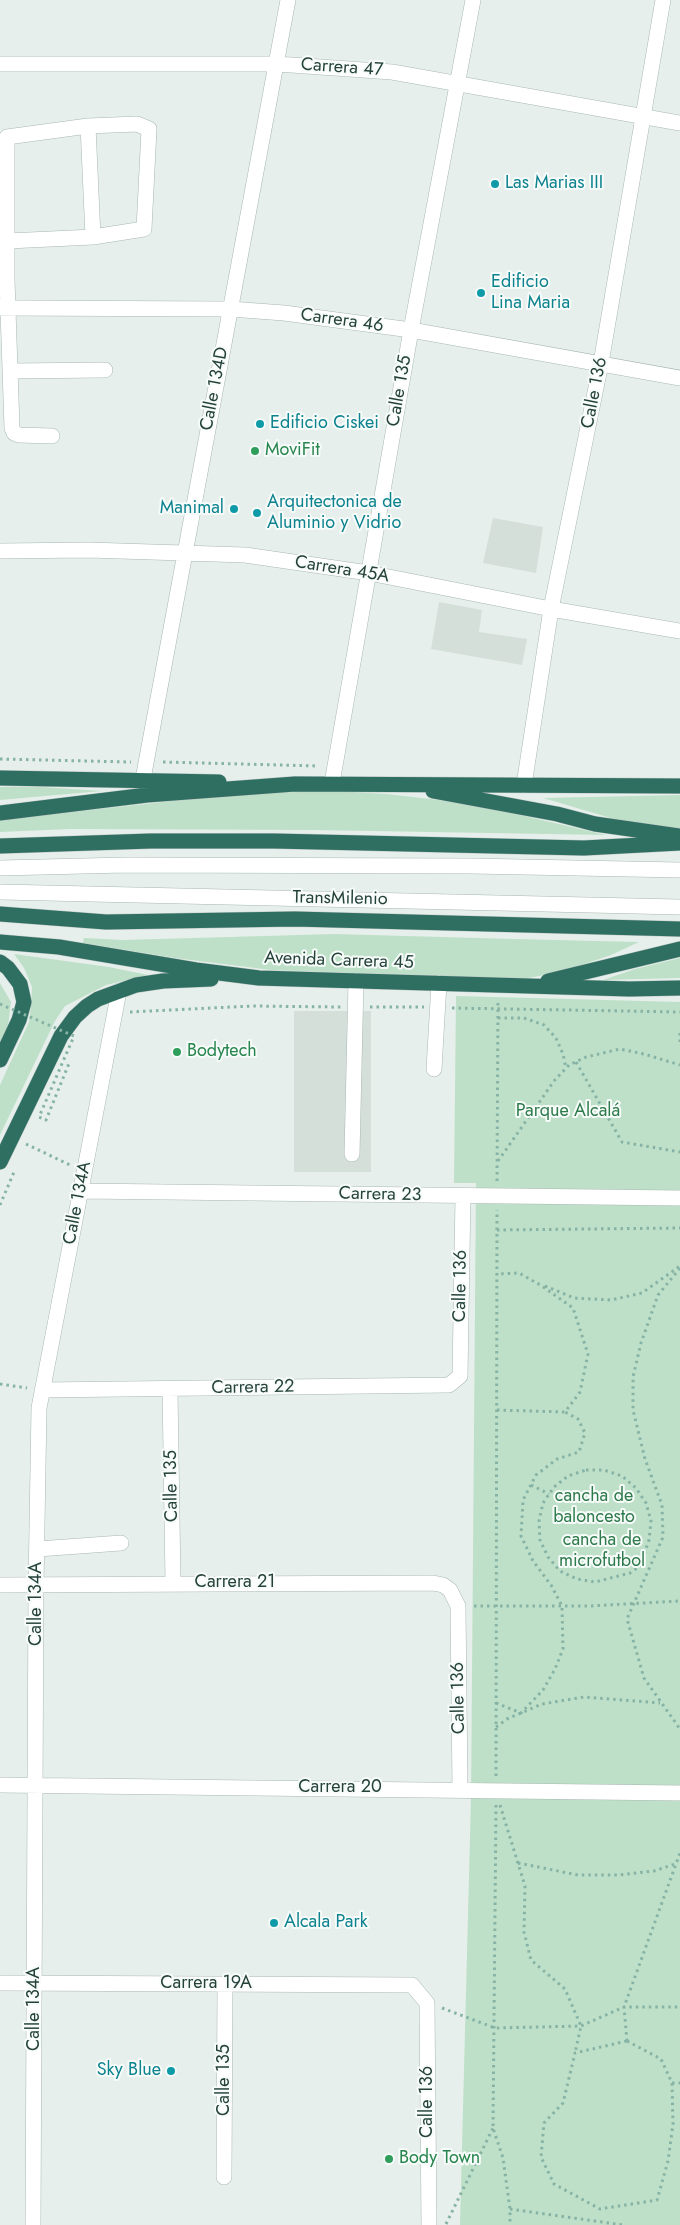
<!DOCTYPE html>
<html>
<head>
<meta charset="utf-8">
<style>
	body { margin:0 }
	canvas { display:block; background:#e6efeb }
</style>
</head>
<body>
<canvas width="680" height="2225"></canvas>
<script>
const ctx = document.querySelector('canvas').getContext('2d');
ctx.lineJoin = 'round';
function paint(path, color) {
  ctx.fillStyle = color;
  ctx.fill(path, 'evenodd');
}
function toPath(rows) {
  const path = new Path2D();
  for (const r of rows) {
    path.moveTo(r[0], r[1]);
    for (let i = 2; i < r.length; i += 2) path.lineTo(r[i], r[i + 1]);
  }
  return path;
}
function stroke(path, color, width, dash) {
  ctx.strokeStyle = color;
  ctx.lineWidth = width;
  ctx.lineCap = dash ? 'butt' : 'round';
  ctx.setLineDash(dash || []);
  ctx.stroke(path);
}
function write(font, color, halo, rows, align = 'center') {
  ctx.font = font + ' Jost,sans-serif';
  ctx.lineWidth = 4;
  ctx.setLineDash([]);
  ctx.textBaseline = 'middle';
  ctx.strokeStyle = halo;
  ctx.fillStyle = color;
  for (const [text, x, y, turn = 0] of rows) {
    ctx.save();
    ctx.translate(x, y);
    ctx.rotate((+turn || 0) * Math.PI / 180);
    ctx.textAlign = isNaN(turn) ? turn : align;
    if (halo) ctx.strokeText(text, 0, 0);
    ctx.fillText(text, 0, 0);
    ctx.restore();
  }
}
paint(toPath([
	[493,518,543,527,536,573,483,563],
	[439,602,482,610,479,632,527,639,522,665,431,649],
	[294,1011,371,1011,371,1172,294,1172]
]), '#d4dfda');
paint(toPath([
	[0,787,41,787,102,791,0,800],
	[332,791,387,794,473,804,606,835,314,830,70,829,0,832,0,820,181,800,264,793],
	[680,795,680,831,614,819,543,798],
	[334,934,514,939,639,942,611,955,561,972,528,978,491,978,271,970,175,958,83,943,84,938,123,940],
	[14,954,109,967,148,975,106,985,65,1006,55,1021,0,1135,0,1085,29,1022,31,1006,32,987,24,968],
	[680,958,680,978,603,980,635,969],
	[0,983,11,1002,8,1026,0,1042],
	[456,996,680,1002,680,2225,460,2225,471,1798,476,1183,454,1183]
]), '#bfe0c8');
const minor = toPath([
	[0,64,277,64,392,72,680,123],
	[88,126,93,237],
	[8,241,93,237,144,229,149,129,137,124,88,126,7,137,7,280,12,428,14,433,19,435,52,436],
	[0,308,230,309,284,313,411,330,680,378],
	[11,371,105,370],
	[0,551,89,550,245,555,369,573,551,609,680,631],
	[143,779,288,0],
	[332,783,411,330,473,0],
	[524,785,551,609,601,363,663,0],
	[0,868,126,865,471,866,680,870],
	[0,892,680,907],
	[434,1069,439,983],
	[352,1154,356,981],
	[81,1191,680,1198],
	[170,1389,173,1583],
	[42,1390,449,1385,460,1376,463,1196],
	[38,1549,121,1543],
	[0,1585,433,1583,443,1585,450,1590,458,1606,460,1789],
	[0,1785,680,1793],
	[0,1983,412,1985,427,2003,429,2225],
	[224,2177,225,1984],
	[33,2225,36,1585,39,1408,119,991]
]);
const highway = toPath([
	[0,778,219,782],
	[433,791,557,814,595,824,679,836],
	[0,813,147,795,295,784,680,786],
	[0,846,151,841,274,841,584,848,680,843],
	[0,914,106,922,295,919,680,929],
	[0,942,59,947,196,970,259,978,629,989,680,988],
	[0,962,8,968,20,984,24,1002,19,1020,0,1060],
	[548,981,680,949],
	[0,1162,61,1036,75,1017,87,1006,98,999,136,985,163,981,211,979]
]);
stroke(minor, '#a8b8b2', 16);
stroke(highway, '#c2cac8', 16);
stroke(toPath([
	[0,759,131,762],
	[163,762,319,766],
	[370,1007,424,1007],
	[452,1008,680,1012],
	[130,1012,252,1006,341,1007],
	[498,1018,524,1018,544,1025,556,1038,563,1054,566,1068],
	[680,1033,680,1046],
	[576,1062,622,1142,680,1152],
	[26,1144,70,1165],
	[498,1161,554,1081,569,1065,586,1057,620,1049,644,1054,680,1065],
	[497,1181,498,1000],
	[0,1205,14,1172],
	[497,1230,680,1228],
	[680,1268,658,1295,641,1343,633,1377,633,1410,645,1459,662,1505,663,1537,627,1619,644,1678,680,1729],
	[545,1286,574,1298,611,1300,642,1293,680,1266],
	[0,1384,27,1388],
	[497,1410,565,1412,580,1392,588,1354,573,1308,542,1286,519,1273,497,1274],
	[586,1470,604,1470,622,1476,636,1488,646,1503,651,1521,649,1540,640,1566,630,1573,595,1582,577,1579,560,1571,548,1557,540,1540,539,1521,543,1503,554,1487,568,1476,586,1470],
	[531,1485,549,1494],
	[474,1606,589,1606,680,1601],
	[496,1703,521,1713,543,1690,555,1669,563,1649,562,1606,551,1585,533,1561,521,1536,523,1500,536,1475,557,1459,579,1452,585,1433,578,1419,565,1412],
	[496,1727,507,1719,542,1704,584,1697,660,1703],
	[496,1776,497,1210],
	[496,1805,493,2128,503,2158,510,2209,510,2225],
	[500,1805,525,1886,524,1932,531,1960,565,1989,581,2026,575,2053],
	[518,1863,578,1875,618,1875,654,1871,675,1864],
	[442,2008,495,2028,581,2026,624,2007,680,2007],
	[627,2041,661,2059,672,2083,673,2124,668,2161,657,2200,600,2209,554,2184,541,2157,544,2123,563,2103,575,2053,627,2041],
	[627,2041,624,2007,680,1853],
	[672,2083,680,2083],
	[510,2209,623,2225],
	[446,2224,493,2128]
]), '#86b3a5', 3, [2.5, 4]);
stroke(minor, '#fff', 15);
stroke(highway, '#2f6f62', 15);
stroke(toPath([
	[0,1004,74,1036,39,1117,46,1120,70,1061]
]), '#86b3a5', 3, [2.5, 4]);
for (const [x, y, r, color] of [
	[495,184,5,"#0f9aa8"],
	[481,293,5,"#0f9aa8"],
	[260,424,5,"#0f9aa8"],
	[255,451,5,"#2e9e5b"],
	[234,509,5,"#0f9aa8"],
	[257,513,5,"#0f9aa8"],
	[177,1052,5,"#2e9e5b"],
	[274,1923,5,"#0f9aa8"],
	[171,2071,5,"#0f9aa8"],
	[389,2159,5,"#2e9e5b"]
]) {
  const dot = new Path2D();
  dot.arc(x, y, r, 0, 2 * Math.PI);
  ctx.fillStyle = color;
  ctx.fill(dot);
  stroke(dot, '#f7fbf9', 2);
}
write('18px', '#24423a', '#f7fbf9', [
	["Carrera 47",342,68,4],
	["Carrera 46",342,321,8],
	["Calle 134D",215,389,-79],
	["Calle 135",400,391,-80],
	["Calle 136",595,393,-79],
	["Carrera 45A",342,570,9],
	["TransMilenio",340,899,1],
	["Avenida Carrera 45",339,961,2],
	["Carrera 23",380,1195,1],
	["Calle 134A",78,1203,-79],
	["Calle 136",461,1286,-89],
	["Carrera 22",253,1388,-1],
	["Calle 135",172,1486,-91],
	["Carrera 21",235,1583],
	["Calle 134A",37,1604,-90],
	["Calle 136",459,1698,-91],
	["Carrera 20",340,1788],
	["Carrera 19A",206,1984],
	["Calle 134A",35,2009,-90],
	["Calle 135",225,2080,-90],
	["Calle 136",428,2102,-90]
]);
write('18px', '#0d838f', '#f7fbf9', [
	["Las Marias III",505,184],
	["Edificio",491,283],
	["Lina Maria",491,304],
	["Edificio Ciskei",270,424],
	["Arquitectonica de",267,503],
	["Aluminio y Vidrio",267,524],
	["Manimal",224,509,"right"],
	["Alcala Park",284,1923],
	["Sky Blue",161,2071,"right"]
], 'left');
write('18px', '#27864d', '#f7fbf9', [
	["MoviFit",265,451],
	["Bodytech",187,1052],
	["Body Town",399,2159]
], 'left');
write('18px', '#2d7a4b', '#f7fbf9', [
	["Parque Alcalá",568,1112],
	["cancha de",594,1497],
	["baloncesto",594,1518],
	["cancha de",602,1541],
	["microfutbol",602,1562]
]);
</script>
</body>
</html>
